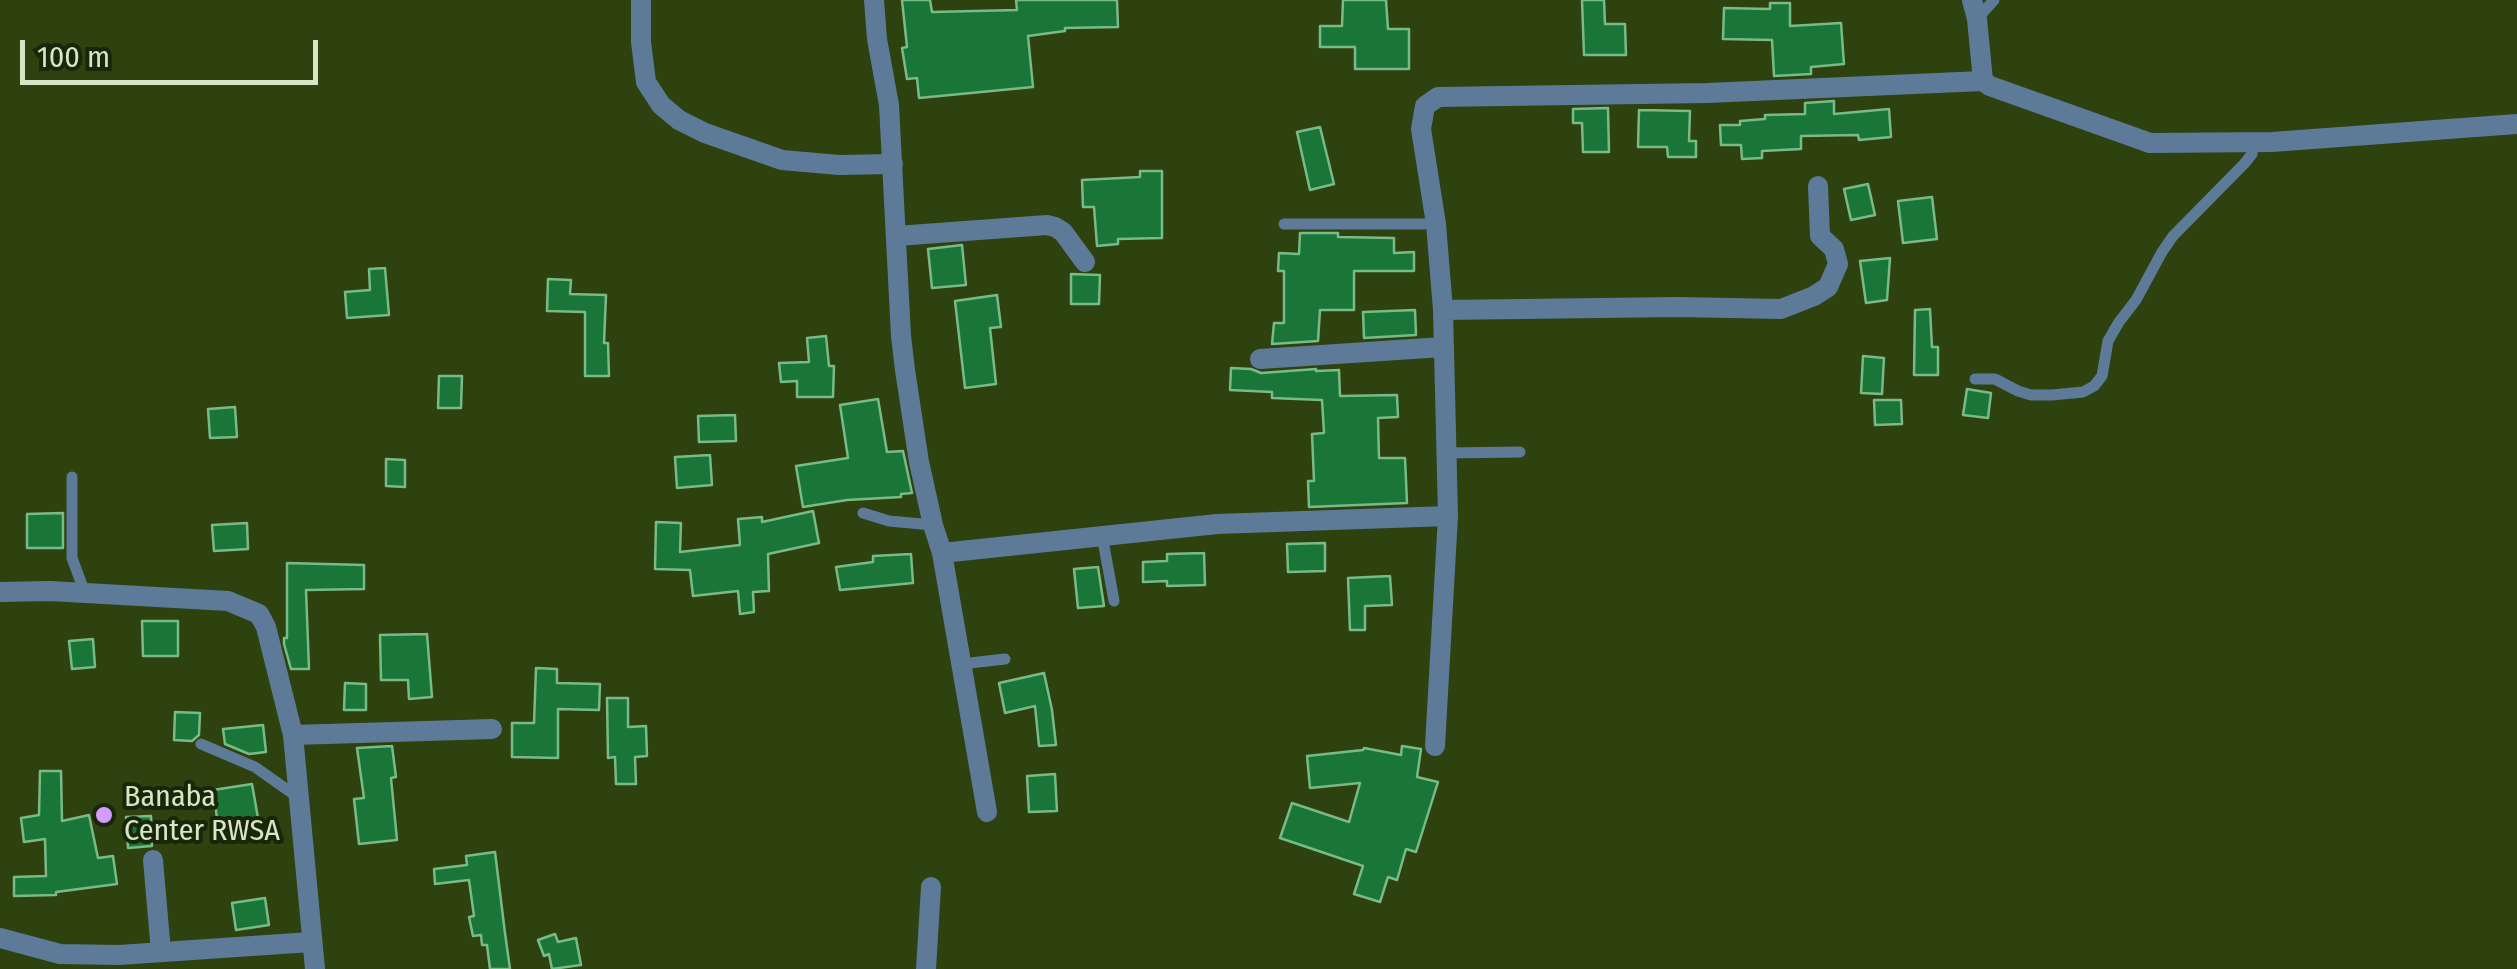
<!DOCTYPE html>
<html>
<head>
<meta charset="utf-8">
<style>
	body { margin:0 }
	#map { position:relative; width:2517px; height:969px; overflow:hidden; background:#2d420f; font-family:"Fira Sans Condensed",sans-serif }
	canvas { display:block }
	.scale { position:absolute; left:20px; top:40px; width:298px; height:45px; box-sizing:border-box; border:5px solid #d5e6c4; border-top:0; padding-left:12px; font-size:30px; line-height:35px; white-space:nowrap; color:#d5e6c4; -webkit-text-stroke:8px #1a260a; paint-order:stroke }
</style>
</head>
<body>
<div id="map">
<canvas width="2517" height="969"></canvas>
<div class="scale">100 m</div>
</div>
<script>
const ctx = document.querySelector('canvas').getContext('2d');
ctx.lineJoin = 'round';
function paint(path, color) {
  ctx.fillStyle = color;
  ctx.fill(path, 'evenodd');
}
function toPath(rows) {
  const path = new Path2D();
  for (const r of rows) {
    path.moveTo(r[0], r[1]);
    for (let i = 2; i < r.length; i += 2) path.lineTo(r[i], r[i + 1]);
  }
  return path;
}
function stroke(path, color, width, dash) {
  ctx.strokeStyle = color;
  ctx.lineWidth = width;
  ctx.lineCap = dash ? 'butt' : 'round';
  ctx.setLineDash(dash || []);
  ctx.stroke(path);
}
function write(font, color, halo, rows, align = 'center') {
  ctx.font = font + ' "Fira Sans Condensed",sans-serif';
  ctx.lineWidth = 8;
  ctx.setLineDash([]);
  ctx.textBaseline = 'middle';
  ctx.strokeStyle = halo;
  ctx.fillStyle = color;
  for (const [text, x, y, turn = 0] of rows) {
    ctx.save();
    ctx.translate(x, y);
    ctx.rotate((+turn || 0) * Math.PI / 180);
    ctx.textAlign = isNaN(turn) ? turn : align;
    if (halo) ctx.strokeText(text, 0, 0);
    ctx.fillText(text, 0, 0);
    ctx.restore();
  }
}
const building = toPath([
	[902,0,930,0,932,12,1017,10,1016,0,1117,0,1118,27,1065,28,1065,31,1028,36,1033,87,919,98,917,78,907,79,902,48,907,47,902,0],
	[1343,0,1386,0,1388,29,1409,29,1409,69,1355,69,1355,47,1320,47,1320,26,1342,26,1343,0],
	[1582,0,1604,0,1605,24,1625,24,1626,55,1584,55,1582,0],
	[1770,3,1790,3,1790,26,1841,23,1844,64,1811,67,1811,74,1774,76,1772,40,1723,39,1724,8,1770,9,1770,3],
	[1834,101,1834,114,1889,109,1891,137,1859,140,1858,135,1801,136,1801,149,1762,151,1762,158,1742,159,1741,145,1721,145,1720,125,1740,125,1740,121,1765,119,1765,115,1805,114,1805,103,1834,101],
	[1608,108,1609,152,1583,152,1582,123,1573,123,1573,109,1608,108],
	[1639,110,1690,111,1689,141,1696,141,1696,157,1668,157,1667,147,1638,147,1639,110],
	[1320,127,1334,184,1310,190,1297,132,1320,127],
	[1140,171,1162,171,1162,238,1118,239,1118,244,1097,246,1094,207,1083,207,1082,180,1140,177,1140,171],
	[1868,184,1875,215,1851,220,1844,189,1868,184],
	[1932,197,1937,239,1903,243,1898,201,1932,197],
	[1300,233,1338,233,1338,237,1394,238,1394,253,1414,252,1414,271,1354,271,1354,310,1320,310,1318,341,1272,344,1274,323,1284,323,1284,271,1278,271,1279,253,1299,254,1300,233],
	[962,245,966,285,932,288,928,249,962,245],
	[1890,258,1887,300,1866,303,1860,261,1890,258],
	[385,268,389,315,347,318,345,292,370,290,369,269,385,268],
	[1071,274,1100,275,1099,304,1071,304,1071,274],
	[548,279,571,280,570,294,606,295,604,343,608,343,609,376,585,376,585,312,547,311,548,279],
	[997,295,1001,327,990,328,996,384,965,388,955,301,997,295],
	[1930,309,1932,347,1938,347,1938,375,1914,375,1915,310,1930,309],
	[1415,310,1416,335,1364,338,1363,312,1415,310],
	[826,336,829,366,834,366,833,397,797,397,797,381,781,382,779,363,809,362,807,338,826,336],
	[1863,356,1884,358,1882,394,1861,393,1863,356],
	[1231,368,1251,369,1261,373,1316,369,1316,371,1339,370,1340,396,1397,395,1398,417,1378,418,1379,458,1405,458,1407,503,1309,507,1308,481,1314,481,1312,434,1324,433,1322,400,1272,398,1272,392,1230,390,1231,368],
	[439,376,462,376,461,408,438,408,439,376],
	[1967,389,1991,393,1988,418,1963,415,1967,389],
	[878,399,887,452,903,451,912,493,901,494,901,497,847,500,803,507,796,466,848,458,840,405,878,399],
	[1874,400,1901,400,1902,424,1875,425,1874,400],
	[235,407,237,437,210,438,208,409,235,407],
	[735,415,736,441,699,442,698,416,735,415],
	[710,455,712,485,677,488,675,457,710,455],
	[386,459,405,460,405,487,386,486,386,459],
	[813,511,819,543,768,554,769,591,753,592,754,612,740,614,738,591,693,596,690,570,655,569,656,522,681,523,680,552,740,545,738,519,762,517,762,522,813,511],
	[63,513,63,548,27,548,27,514,63,513],
	[247,523,248,549,214,551,212,525,247,523],
	[1325,543,1325,571,1288,572,1287,544,1325,543],
	[1204,553,1205,585,1167,586,1167,581,1143,582,1143,562,1167,561,1167,554,1204,553],
	[911,554,913,583,840,590,836,567,873,562,873,556,911,554],
	[287,563,364,565,364,589,306,590,309,669,291,669,284,644,284,638,287,638,287,563],
	[1098,567,1104,606,1078,608,1074,569,1098,567],
	[1390,576,1392,605,1365,606,1365,630,1350,630,1348,578,1390,576],
	[142,621,178,621,178,656,143,656,142,621],
	[427,634,432,697,409,699,408,680,381,680,380,635,427,634],
	[93,639,95,667,72,669,69,641,93,639],
	[536,668,557,669,557,683,600,684,599,710,558,709,558,758,512,757,512,723,534,723,536,668],
	[1044,673,1052,710,1056,745,1039,746,1035,706,1005,713,999,683,1044,673],
	[345,683,366,684,366,710,344,710,345,683],
	[607,698,628,698,628,727,646,726,647,756,635,757,636,784,616,784,615,757,608,758,607,698],
	[175,712,200,713,199,735,192,741,174,740,175,712],
	[263,725,266,752,249,754,225,744,223,729,263,725],
	[392,746,396,777,391,778,397,840,359,844,354,799,364,798,357,748,392,746],
	[1402,746,1421,749,1417,777,1438,782,1416,852,1406,849,1397,880,1388,877,1380,902,1354,894,1363,866,1280,838,1292,803,1349,822,1360,783,1310,788,1307,756,1363,750,1364,748,1401,755,1402,746],
	[40,771,61,771,62,821,89,815,98,858,113,856,117,884,56,892,56,895,14,896,14,877,46,876,45,839,24,842,21,818,39,815,40,771],
	[1055,774,1057,811,1029,812,1027,776,1055,774],
	[252,784,258,818,218,825,213,790,252,784],
	[151,816,152,846,128,848,126,817,151,816],
	[495,852,505,933,510,969,490,969,487,945,482,945,481,935,473,936,469,917,474,916,469,880,435,884,434,869,467,865,466,856,495,852],
	[265,898,269,925,236,930,232,903,265,898],
	[555,934,558,942,576,938,581,965,552,969,549,954,544,956,538,940,555,934]
]);
paint(building, '#1a7638');
stroke(building, '#7aba86', 2.5);
stroke(toPath([
	[1977,19,1994,0],
	[1284,224,1436,224],
	[1975,379,1995,379,2018,391,2031,395,2052,395,2083,392,2094,386,2102,376,2108,341,2119,322,2136,300,2162,252,2173,236,2244,164,2252,154,2253,142],
	[1447,453,1520,452],
	[72,477,72,558,85,593],
	[863,513,889,521,933,525],
	[1102,535,1114,601],
	[961,664,1005,659],
	[201,744,255,767,299,798]
]), '#5d7b98', 11);
stroke(toPath([
	[641,0,641,42,646,82,661,105,679,120,705,133,782,160,839,165,893,164],
	[874,0,877,39,889,105,901,336,905,370,919,462,933,525,942,553,987,812],
	[1972,0,1977,19,1983,81],
	[897,236,1047,225,1055,227,1063,232,1085,262],
	[1443,310,1678,307,1781,309,1814,296,1828,287,1838,264,1834,249,1820,236,1818,186],
	[1260,359,1443,347],
	[942,553,1217,524,1448,516,1443,310,1436,224,1421,129,1425,106,1438,97,1707,93,1983,81,1990,86,2150,143,2272,142,2517,124],
	[0,592,50,591,228,601,259,614,266,627,293,735,315,969],
	[293,735,492,729],
	[1435,746,1448,516],
	[153,860,161,952],
	[0,938,60,954,119,955,311,942],
	[926,969,931,887]
]), '#5d7b98', 20);
for (const [x, y, r, color] of [
	[104,815,10,"#d39cfd"]
]) {
  const dot = new Path2D();
  dot.arc(x, y, r, 0, 2 * Math.PI);
  ctx.fillStyle = color;
  ctx.fill(dot);
  stroke(dot, '#1a260a', 4);
}
write('30px', '#d5e6c4', '#1a260a', [
	["Banaba",124,798],
	["Center RWSA",124,832]
], 'left');
</script>
</body>
</html>
